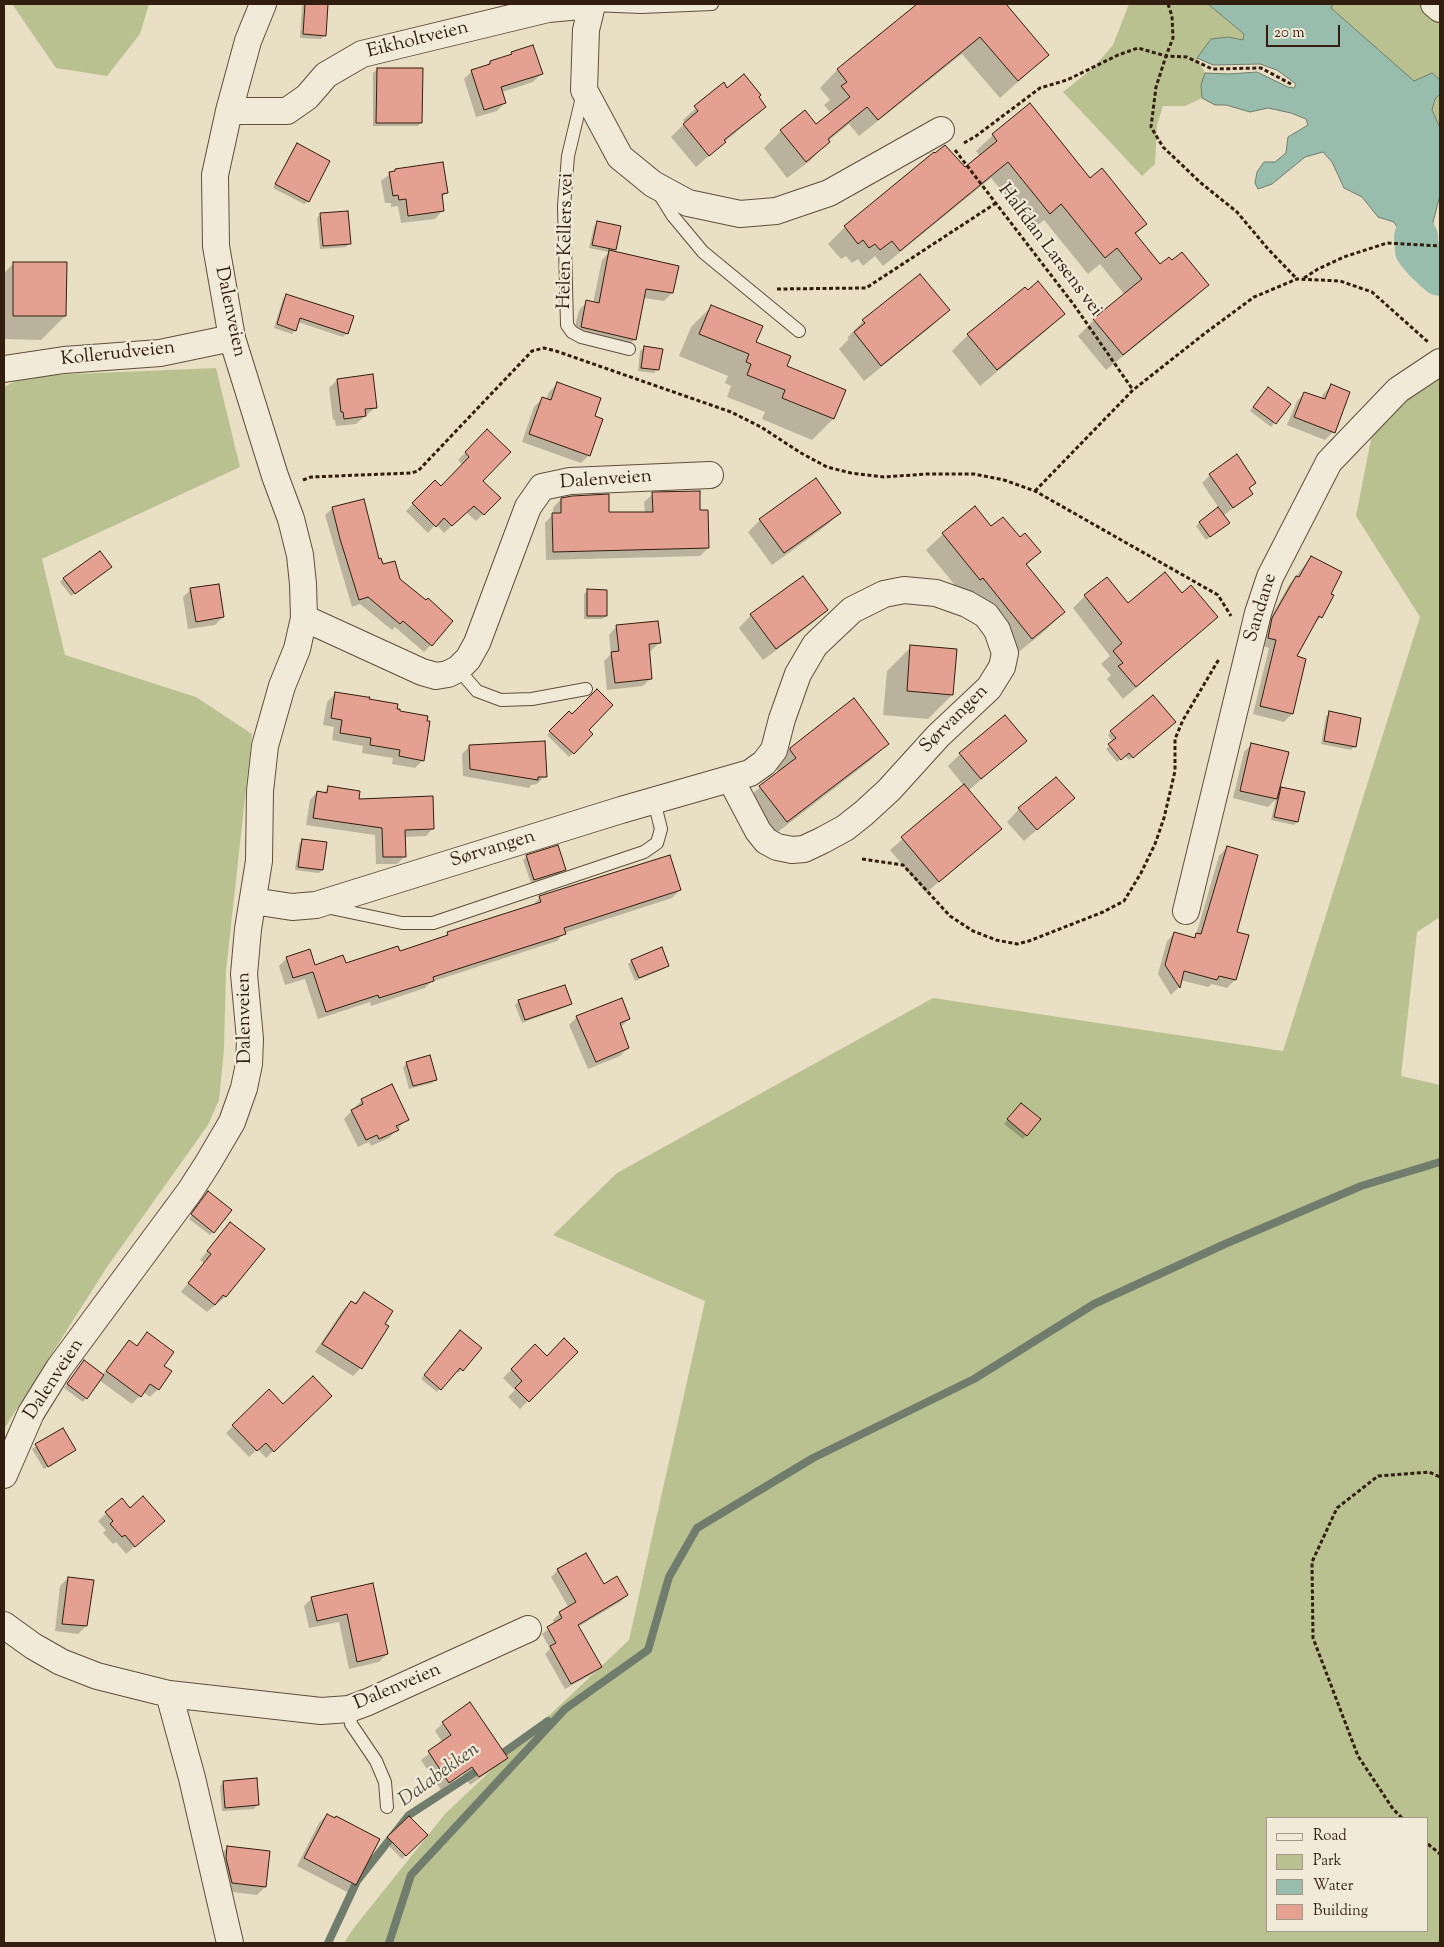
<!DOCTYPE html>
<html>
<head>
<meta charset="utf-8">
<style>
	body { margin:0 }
	#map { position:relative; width:1444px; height:1947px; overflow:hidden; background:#e9dfc4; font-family:"Sorts Mill Goudy",serif }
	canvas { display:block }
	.frame { position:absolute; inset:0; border:5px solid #321e0e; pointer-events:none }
	.legend { position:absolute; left:1266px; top:1817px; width:162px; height:115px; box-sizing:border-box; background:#f1ead9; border:1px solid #a59888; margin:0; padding:6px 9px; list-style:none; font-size:15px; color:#321e0e }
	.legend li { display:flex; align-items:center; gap:10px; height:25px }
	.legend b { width:25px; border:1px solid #a59888 }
	.scale { position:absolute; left:1266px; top:25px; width:74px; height:22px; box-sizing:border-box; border:2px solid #321e0e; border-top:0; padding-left:6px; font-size:15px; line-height:18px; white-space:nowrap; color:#321e0e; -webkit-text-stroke:4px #f1ead9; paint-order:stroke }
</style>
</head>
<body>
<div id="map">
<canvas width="1444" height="1947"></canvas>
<div class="frame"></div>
<ul class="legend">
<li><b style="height:6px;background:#f1ead9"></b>Road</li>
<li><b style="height:14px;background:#bac191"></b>Park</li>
<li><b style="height:14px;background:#99bdad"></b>Water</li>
<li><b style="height:14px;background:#e4a091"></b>Building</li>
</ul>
<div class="scale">20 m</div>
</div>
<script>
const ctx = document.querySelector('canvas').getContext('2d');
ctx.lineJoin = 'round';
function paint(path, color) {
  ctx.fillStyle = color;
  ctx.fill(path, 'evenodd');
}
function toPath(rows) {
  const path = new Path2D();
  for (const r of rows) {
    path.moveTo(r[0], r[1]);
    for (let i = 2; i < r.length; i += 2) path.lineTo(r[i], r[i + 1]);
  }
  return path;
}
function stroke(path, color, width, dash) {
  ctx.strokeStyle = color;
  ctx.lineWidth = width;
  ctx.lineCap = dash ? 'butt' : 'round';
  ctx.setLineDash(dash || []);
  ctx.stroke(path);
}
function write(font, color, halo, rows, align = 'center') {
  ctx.font = font + ' "Sorts Mill Goudy",serif';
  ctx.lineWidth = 4.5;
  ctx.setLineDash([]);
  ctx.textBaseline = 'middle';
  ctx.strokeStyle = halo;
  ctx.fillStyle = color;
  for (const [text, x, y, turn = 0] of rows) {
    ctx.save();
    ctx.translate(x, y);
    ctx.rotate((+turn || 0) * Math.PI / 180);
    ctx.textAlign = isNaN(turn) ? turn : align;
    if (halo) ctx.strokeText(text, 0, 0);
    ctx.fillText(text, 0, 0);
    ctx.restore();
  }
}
paint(toPath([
	[12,4,149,4,140,34,107,76,56,68],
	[1129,4,1208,4,1244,34,1243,40,1228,37,1211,39,1197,58,1205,73,1201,85,1202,98,1185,106,1163,106,1157,125,1155,164,1142,176,1063,92,1093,68,1113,45],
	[1333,4,1434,4,1440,9,1440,80,1432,73,1414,82,1331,8],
	[1440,94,1440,128,1432,110,1435,99],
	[1440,362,1440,917,1417,932,1401,1076,1440,1085,1440,1943,344,1943,353,1929,445,1814,629,1640,705,1301,553,1235,617,1173,933,998,1283,1051,1420,617,1356,516,1376,414],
	[1268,1818,1428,1818,1428,1931,1268,1931],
	[216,368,240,467,42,559,65,655,196,697,252,734,226,971,224,1049,219,1100,208,1125,107,1267,4,1429,4,387,25,376]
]), '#bac191');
const water = toPath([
	[1208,4,1333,4,1331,8,1414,81,1432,73,1440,80,1440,94,1435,99,1432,110,1440,128,1440,195,1429,238,1403,236,1394,222,1378,217,1362,197,1344,188,1332,162,1323,152,1305,157,1272,184,1258,189,1255,183,1257,172,1264,162,1275,162,1286,153,1288,137,1308,125,1306,119,1291,113,1268,108,1250,112,1226,105,1215,105,1202,98,1201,85,1205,73,1229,74,1257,72,1288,87,1294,88,1296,84,1277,70,1260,64,1213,65,1197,58,1211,39,1228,37,1243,40,1244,34,1208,4]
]);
paint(water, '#99bdad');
stroke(water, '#707d6d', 1);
paint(toPath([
	[304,4,326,4,325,35,321,39,300,38,302,6],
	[962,4,1008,4,1006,5,1048,55,1000,98,962,54,859,136,849,124,828,141,811,160,787,178,764,148,781,131,816,125,831,113,824,105,830,100,820,88,837,70,917,5,941,22],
	[512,53,541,74,533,82,502,92,505,103,497,111,476,117,464,79,472,71,485,67,490,62,508,57],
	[377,69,421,122,418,126,373,126,373,73],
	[723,84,727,89,757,97,765,107,696,167,671,137,685,123,683,120],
	[1030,105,1090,179,1146,224,1135,235,1160,266,1208,285,1191,301,1106,370,1078,336,1094,320,1125,295,1100,264,1088,274,1044,220,1033,229,991,178,883,266,875,256,863,266,858,259,852,263,846,256,841,259,828,244,845,227,934,153,964,168,980,156,976,151,993,135],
	[297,145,308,201,304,204,273,188,293,149],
	[395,170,446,193,441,198,443,210,435,219,401,223,398,206,391,207,391,203,385,203,381,181],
	[321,214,349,243,346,247,320,249,317,218],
	[598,222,615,249,612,252,672,293,664,301,643,298,635,339,627,347,573,335,579,310,587,302,593,303,602,260,609,252,589,248,594,226],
	[14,263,65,316,41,340,4,339,4,273],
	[1025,288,1063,314,1047,330,980,386,952,351,968,335],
	[287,295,347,333,343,337,298,322,295,330,292,334,274,328,283,299],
	[712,306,785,366,833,419,812,440,762,419,765,412,727,397,731,386,725,383,728,376,679,356,691,327],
	[948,310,932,326,864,381,839,349,849,339,847,338,863,321],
	[644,348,658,369,654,373,638,371,640,351],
	[337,380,376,407,356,424,336,426,335,420,333,420,329,388],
	[557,384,593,417,589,455,581,463,522,442,534,407,542,399,546,400,549,392],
	[1331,386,1333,432,1325,440,1287,425,1297,401,1305,393,1321,399,1323,394],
	[1264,392,1289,404,1271,427,1250,411],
	[487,431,481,481,499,498,476,521,466,512,444,533,436,524,428,533,406,511,435,481,441,488,463,465,458,460],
	[1237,456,1255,483,1248,489,1251,494,1223,516,1225,526,1206,540,1196,526,1219,508,1202,483,1210,475],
	[653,494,699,511,708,548,700,556,546,560,545,523,553,514,553,508,561,499,608,513,645,513,644,502],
	[333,508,382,566,399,580,431,645,424,652,395,627,392,630,360,604,352,607,325,515],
	[839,513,827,525,772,565,748,532,760,520],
	[991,528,1019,539,1039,552,1026,566,1064,612,1047,629,1015,655,963,595,926,550,943,534],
	[1311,557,1329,594,1321,617,1313,625,1295,657,1292,714,1284,722,1253,714,1269,648,1260,645,1265,627,1289,585],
	[106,570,71,596,60,582,64,578],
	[191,589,223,617,215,625,188,629,183,597],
	[588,591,606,616,602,619,584,619,584,594],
	[1182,594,1217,617,1123,699,1107,679,1111,675,1101,664,1110,656,1073,608,1085,596,1128,605],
	[827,610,814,622,763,660,739,628,751,615],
	[617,626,659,643,651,651,648,651,651,678,643,686,607,690,604,661,611,654,609,635],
	[911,647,952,695,928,719,883,715,887,671],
	[335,694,368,700,396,710,423,760,415,768,392,764,393,758,362,753,363,746,332,740,334,727,323,725,327,702],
	[569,713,591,734,569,757,547,735],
	[1330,713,1360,719,1354,747,1351,750,1321,744,1326,716],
	[1170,726,1129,760,1125,756,1117,762,1106,749,1113,742,1108,735,1111,732],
	[1025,741,968,791,1000,829,926,893,890,850,964,786,948,766,960,754],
	[887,744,871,760,770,838,743,803,760,787,779,773,774,765,791,748],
	[1252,744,1278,792,1281,789,1297,822,1294,825,1271,820,1276,799,1268,807,1233,798,1244,752],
	[470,746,545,776,537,784,531,785,529,788,463,776,462,754],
	[329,788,357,800,433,828,426,836,404,837,405,856,397,864,376,864,375,835,306,825,310,800,317,792,323,793],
	[1073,798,1024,841,1007,822,1019,809],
	[302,840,322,870,319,873,295,870,299,844],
	[1227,847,1236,933,1235,980,1227,988,1212,984,1208,987,1180,980,1179,987,1171,995,1158,974,1167,941,1175,933,1193,938,1196,935,1219,856],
	[527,856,564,869,560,873,531,883,523,860],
	[680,890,672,898,564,933,557,941,431,982,425,988,371,1006,370,1002,318,1019,305,979,285,985,279,966,287,958,314,967,345,965,399,952,443,938,448,933,532,906,540,897],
	[632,961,668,965,664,969,635,981,628,964],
	[519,1001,570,1004,566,1007,522,1023,515,1005],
	[577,1017,629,1019,621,1027,628,1048,620,1056,588,1069,569,1025],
	[407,1063,436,1079,432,1083,409,1089,403,1067],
	[362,1100,407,1119,389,1138,371,1146,369,1142,358,1147,344,1119],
	[1017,1108,1026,1135,1023,1139,1004,1124],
	[205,1196,213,1232,210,1235,189,1219],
	[230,1223,263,1249,225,1297,207,1312,181,1292,204,1263,200,1260],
	[364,1294,383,1324,387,1327,361,1368,353,1376,315,1352,343,1310,351,1302,354,1304],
	[147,1334,158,1389,150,1397,143,1392,132,1404,99,1380,83,1402,64,1388,84,1362,102,1375,129,1341,136,1346],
	[457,1335,480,1348,462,1370,458,1373,456,1371,437,1392,421,1379],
	[535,1346,547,1357,576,1352,520,1409,508,1397,515,1390,503,1378],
	[269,1391,283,1405,330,1396,266,1458,258,1449,249,1457,226,1433],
	[62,1430,74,1450,44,1469,32,1449],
	[121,1500,130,1509,155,1529,126,1554,116,1542,113,1544,103,1533,106,1530,98,1521],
	[558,1570,627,1595,620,1602,578,1627,600,1667,594,1673,565,1689,545,1654,550,1649,542,1634,555,1624,553,1620,560,1613,569,1608,551,1577],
	[68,1578,86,1626,78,1634,55,1631,60,1586],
	[372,1585,387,1654,379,1662,349,1669,339,1622,309,1628,304,1606,312,1598],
	[443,1723,507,1757,499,1765,470,1785,463,1774,441,1790,421,1760,443,1743,435,1731],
	[224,1782,257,1805,254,1809,222,1811,220,1786],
	[327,1815,355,1884,347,1892,297,1866,319,1823],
	[409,1818,426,1835,402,1859,385,1842],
	[228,1847,265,1887,257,1895,224,1891,220,1855]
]), '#0003');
stroke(toPath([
	[496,1758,548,1721],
	[328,1943,357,1881,409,1815,483,1767],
	[389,1943,411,1875,565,1709,648,1650,669,1577,697,1528,813,1458,974,1379,1094,1304,1225,1244,1361,1186,1440,1162]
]), '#707d6d', 8);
stroke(toPath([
	[1416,237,1417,250,1425,260,1440,274]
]), '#99bdad', 44);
const building = toPath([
	[305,4,328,4,326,36,303,34,305,4],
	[917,4,1006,4,1049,55,1018,81,980,37,878,120,867,107,828,139,830,142,806,162,780,130,805,110,816,124,850,97,841,86,847,82,837,69,917,4],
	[533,45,543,74,501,87,506,103,484,110,471,70,490,64,490,61,512,54,511,52,533,45],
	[377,68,423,68,422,123,376,123,377,68],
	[744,74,761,95,759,97,766,107,724,140,726,142,709,156,683,124,698,111,694,106,724,82,727,88,744,74],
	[1030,103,1090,178,1102,168,1147,224,1135,233,1160,264,1169,257,1172,260,1182,252,1209,285,1123,355,1093,319,1142,279,1117,248,1105,258,1061,204,1050,214,1008,162,900,251,892,241,880,250,875,244,869,248,863,240,858,244,844,226,934,152,935,153,945,145,965,167,997,141,992,134,1030,103],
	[297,143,330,161,309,202,275,184,297,143],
	[443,162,448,193,442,194,444,211,408,216,406,199,399,200,398,195,393,196,389,172,395,171,395,169,443,162],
	[348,211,351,244,323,246,320,213,348,211],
	[597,221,621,226,616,250,592,245,597,221],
	[609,250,679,266,673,293,646,289,636,340,581,327,586,300,599,303,609,250],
	[13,262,67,262,66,316,13,316,13,262],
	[920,274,950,310,881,366,854,332,865,323,862,320,920,274],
	[1038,281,1065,314,997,370,967,334,1025,287,1028,290,1038,281],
	[286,294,354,316,348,334,300,318,296,331,277,324,286,294],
	[711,305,763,326,756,342,791,356,787,366,846,390,834,419,782,398,785,390,747,375,751,364,746,362,749,354,699,334,711,305],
	[644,346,663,349,659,370,641,368,644,346],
	[373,374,377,408,365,409,366,416,344,419,343,412,341,412,337,379,373,374],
	[557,382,601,398,595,416,603,419,590,456,529,434,542,397,551,400,557,382],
	[1331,384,1350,392,1335,433,1294,417,1304,392,1325,399,1331,384],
	[1268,387,1291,404,1276,424,1253,407,1268,387],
	[487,429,511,452,483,481,501,498,484,515,474,506,452,526,444,518,436,527,412,503,435,480,441,486,469,457,465,452,487,429],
	[1237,454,1256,483,1249,488,1253,494,1233,508,1209,474,1237,454],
	[816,478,841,513,784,553,759,519,816,478],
	[700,491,700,510,708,510,709,548,553,552,552,513,561,513,561,498,572,496,609,494,609,512,653,512,652,492,700,491],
	[364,499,379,559,381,558,383,564,395,561,400,579,426,600,428,598,453,621,432,646,403,621,400,624,368,597,359,600,340,539,332,507,364,499],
	[975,506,991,526,1003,517,1020,537,1025,533,1041,552,1026,564,1065,612,1032,639,983,578,980,580,942,533,975,506],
	[1218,507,1230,523,1210,537,1199,522,1218,507],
	[100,551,112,567,75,594,63,578,100,551],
	[1311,556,1342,572,1331,594,1334,595,1322,618,1319,616,1297,656,1306,659,1293,714,1260,706,1276,640,1268,638,1272,618,1296,576,1299,577,1311,556],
	[1165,572,1182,593,1191,585,1218,617,1136,687,1118,666,1123,663,1113,651,1122,643,1084,595,1107,577,1128,603,1165,572],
	[803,576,828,610,776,649,750,614,803,576],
	[219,584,224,617,196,622,190,588,219,584],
	[587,589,607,590,607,616,587,616,587,589],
	[658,621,661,643,649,644,652,679,615,683,611,652,619,651,616,625,658,621],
	[910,645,957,649,953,695,907,691,910,645],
	[597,689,613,705,589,730,593,734,574,754,549,731,569,711,572,714,597,689],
	[335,692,367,697,370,697,369,699,398,704,397,709,400,709,400,711,428,716,427,721,430,721,424,761,399,756,400,750,370,745,371,738,340,733,342,720,331,718,335,692],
	[1153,695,1176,722,1133,758,1129,753,1121,760,1108,744,1116,738,1110,731,1153,695],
	[854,698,889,744,787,822,759,786,796,758,790,750,790,748,854,698],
	[1329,711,1361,718,1356,747,1324,741,1329,711],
	[1005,715,1027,741,981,779,959,753,1005,715],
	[545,741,547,777,538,777,538,780,470,769,469,745,545,741],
	[1251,743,1289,752,1277,799,1240,791,1251,743],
	[1056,777,1075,798,1037,830,1018,808,1056,777],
	[964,784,1002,829,939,882,901,837,964,784],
	[328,786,360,791,359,799,433,796,434,829,405,830,406,857,383,857,382,828,313,818,317,791,327,793,328,786],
	[1281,787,1305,792,1298,822,1274,817,1281,787],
	[302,839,327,842,323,870,298,867,302,839],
	[558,845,566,870,534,880,526,855,558,845],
	[1227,846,1258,855,1237,932,1249,935,1236,980,1219,976,1217,980,1184,971,1180,988,1165,965,1174,932,1195,938,1196,933,1201,934,1227,846],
	[670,855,681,890,564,928,566,934,433,977,434,981,379,998,378,995,326,1012,313,972,293,978,286,957,310,949,315,965,343,955,346,963,398,946,400,951,448,935,447,932,541,902,539,896,670,855],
	[662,947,669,966,639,978,631,960,662,947],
	[565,985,572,1004,525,1020,518,1000,565,985],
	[622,998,630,1019,620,1023,629,1048,596,1062,576,1016,622,998],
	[430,1055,437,1080,413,1086,406,1062,430,1055],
	[392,1084,409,1120,396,1126,399,1130,379,1139,377,1135,366,1140,351,1110,363,1104,361,1099,392,1084],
	[1021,1103,1041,1119,1027,1136,1007,1119,1021,1103],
	[208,1191,232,1210,214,1233,191,1214,208,1191],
	[230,1222,265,1249,226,1297,223,1295,215,1305,188,1283,211,1254,207,1251,230,1222],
	[364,1292,393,1311,385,1324,389,1326,362,1369,322,1344,351,1301,356,1304,364,1292],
	[460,1330,482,1348,463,1371,460,1368,441,1390,424,1375,460,1330],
	[147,1332,174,1352,164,1366,172,1371,159,1390,150,1384,141,1397,106,1371,129,1340,137,1346,147,1332],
	[564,1338,578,1352,529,1402,515,1388,522,1381,511,1369,535,1344,547,1356,564,1338],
	[84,1360,104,1375,87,1399,67,1384,84,1360],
	[313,1376,332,1396,274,1452,266,1443,257,1451,232,1425,269,1389,283,1404,313,1376],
	[63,1428,76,1450,48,1467,35,1444,63,1428],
	[143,1496,165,1521,135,1547,125,1535,122,1537,110,1524,113,1521,105,1512,122,1498,130,1508,143,1496],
	[586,1553,604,1584,617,1576,628,1595,578,1625,602,1667,571,1684,550,1646,556,1643,547,1627,562,1618,559,1612,576,1602,557,1569,586,1553],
	[68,1577,94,1580,87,1626,62,1624,68,1577],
	[373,1583,388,1654,357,1662,347,1614,317,1621,311,1597,373,1583],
	[470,1702,508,1758,479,1777,472,1767,449,1783,428,1751,451,1735,442,1722,470,1702],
	[257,1778,259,1805,225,1808,223,1781,257,1778],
	[327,1814,335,1818,336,1816,380,1839,356,1885,304,1858,327,1814],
	[409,1816,428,1835,406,1856,387,1837,409,1816],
	[227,1846,270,1851,266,1887,232,1883,226,1858,227,1846]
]);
paint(building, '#e4a091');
stroke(building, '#321e0e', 1);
const lane = toPath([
	[592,5,641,7,712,4],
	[583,93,568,156,564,206,567,325,572,332,581,337,629,349],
	[658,192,673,216,703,252,799,331],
	[458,669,477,691,501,700,532,699,586,689],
	[326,907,402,923,433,923,644,852,657,843,661,829,654,801],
	[349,1709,351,1724,376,1761,385,1782,387,1807]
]);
const street = toPath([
	[1434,4,1440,9],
	[592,5,586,30,584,90,620,157,653,184,688,203,740,214,776,211,829,193,941,130],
	[229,111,287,111,307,97,326,75,362,54,548,9,592,5,592,4],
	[4,369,64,360,160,353,232,338],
	[304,618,422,672,436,676,448,674,458,669,468,659,477,643,528,507,542,487,570,481,710,475],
	[253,901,292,907,316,905,621,810,750,773,764,763,774,750,782,719,798,674,815,645,852,610,884,594,904,590,936,593,967,604,986,615,997,630,1005,653,1002,667,989,688,938,736,889,790,864,813,845,828,823,840,804,849,792,850,777,847,766,841,758,831,731,780],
	[1186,911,1258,613,1270,577,1329,462,1398,390,1440,362],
	[4,1475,31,1413,59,1368,190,1191,208,1163,232,1122,244,1088,249,1064,250,1039,244,974,248,929,259,861,260,791,265,746,282,686,297,649,304,618,303,584,300,555,291,519,275,476,232,338,216,246,215,175,229,111,248,41,263,4],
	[4,1625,33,1646,61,1662,97,1676,169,1694,321,1711,349,1709,368,1702,528,1629],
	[169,1694,192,1778,230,1943]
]);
stroke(lane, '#604e3c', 14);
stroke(street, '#604e3c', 28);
stroke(toPath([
	[1168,4,1172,16,1173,38,1166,56,1187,57,1212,69,1261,68,1291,84],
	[964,143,976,136,1040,88,1067,80,1118,55,1138,48,1166,56,1156,87,1151,127,1163,147,1201,183,1237,212,1268,249,1297,279],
	[955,150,1074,305,1133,390],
	[1304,278,1318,269,1344,257,1387,243,1440,246],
	[777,289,866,288,996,203],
	[303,480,311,477,411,473,418,471,532,351,544,348,556,351,731,412,761,427,801,453,827,467,851,473,884,477,926,474,974,474,1004,480,1035,491,1218,595,1231,616],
	[1035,491,1133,390,1204,334,1254,297,1297,279,1340,281,1372,292,1428,342],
	[862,859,903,865,950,916,973,931,996,940,1017,944,1029,941,1103,912,1124,901,1141,873,1155,844,1164,818,1175,771,1175,739,1183,720,1219,659],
	[1402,1818,1393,1809,1358,1756,1313,1638,1312,1562,1337,1508,1378,1476,1429,1472,1440,1477],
	[1428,1844,1440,1854]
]), '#321e0e', 3, [4, 2.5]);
stroke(lane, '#f1ead9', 12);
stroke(street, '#f1ead9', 26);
write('19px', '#321e0e', '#f1ead9', [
	["Eikholtveien",418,41,-14],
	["Helen Kellers vei",567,241,-89],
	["Halfdan Larsens vei",1049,251,53],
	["Dalenveien",229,312,78],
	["Kollerudveien",118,355,-6],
	["Dalenveien",606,481,-4],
	["Sandane",1262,608,-73],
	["Sørvangen",955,720,-45],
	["Sørvangen",493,850,-17],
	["Dalenveien",246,1018,-91],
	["Dalenveien",55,1380,-57],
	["Dalenveien",398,1688,-23]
]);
write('italic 20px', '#514e3e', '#f1ead9', [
	["Dalabekken",440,1776,-36]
]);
</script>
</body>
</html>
